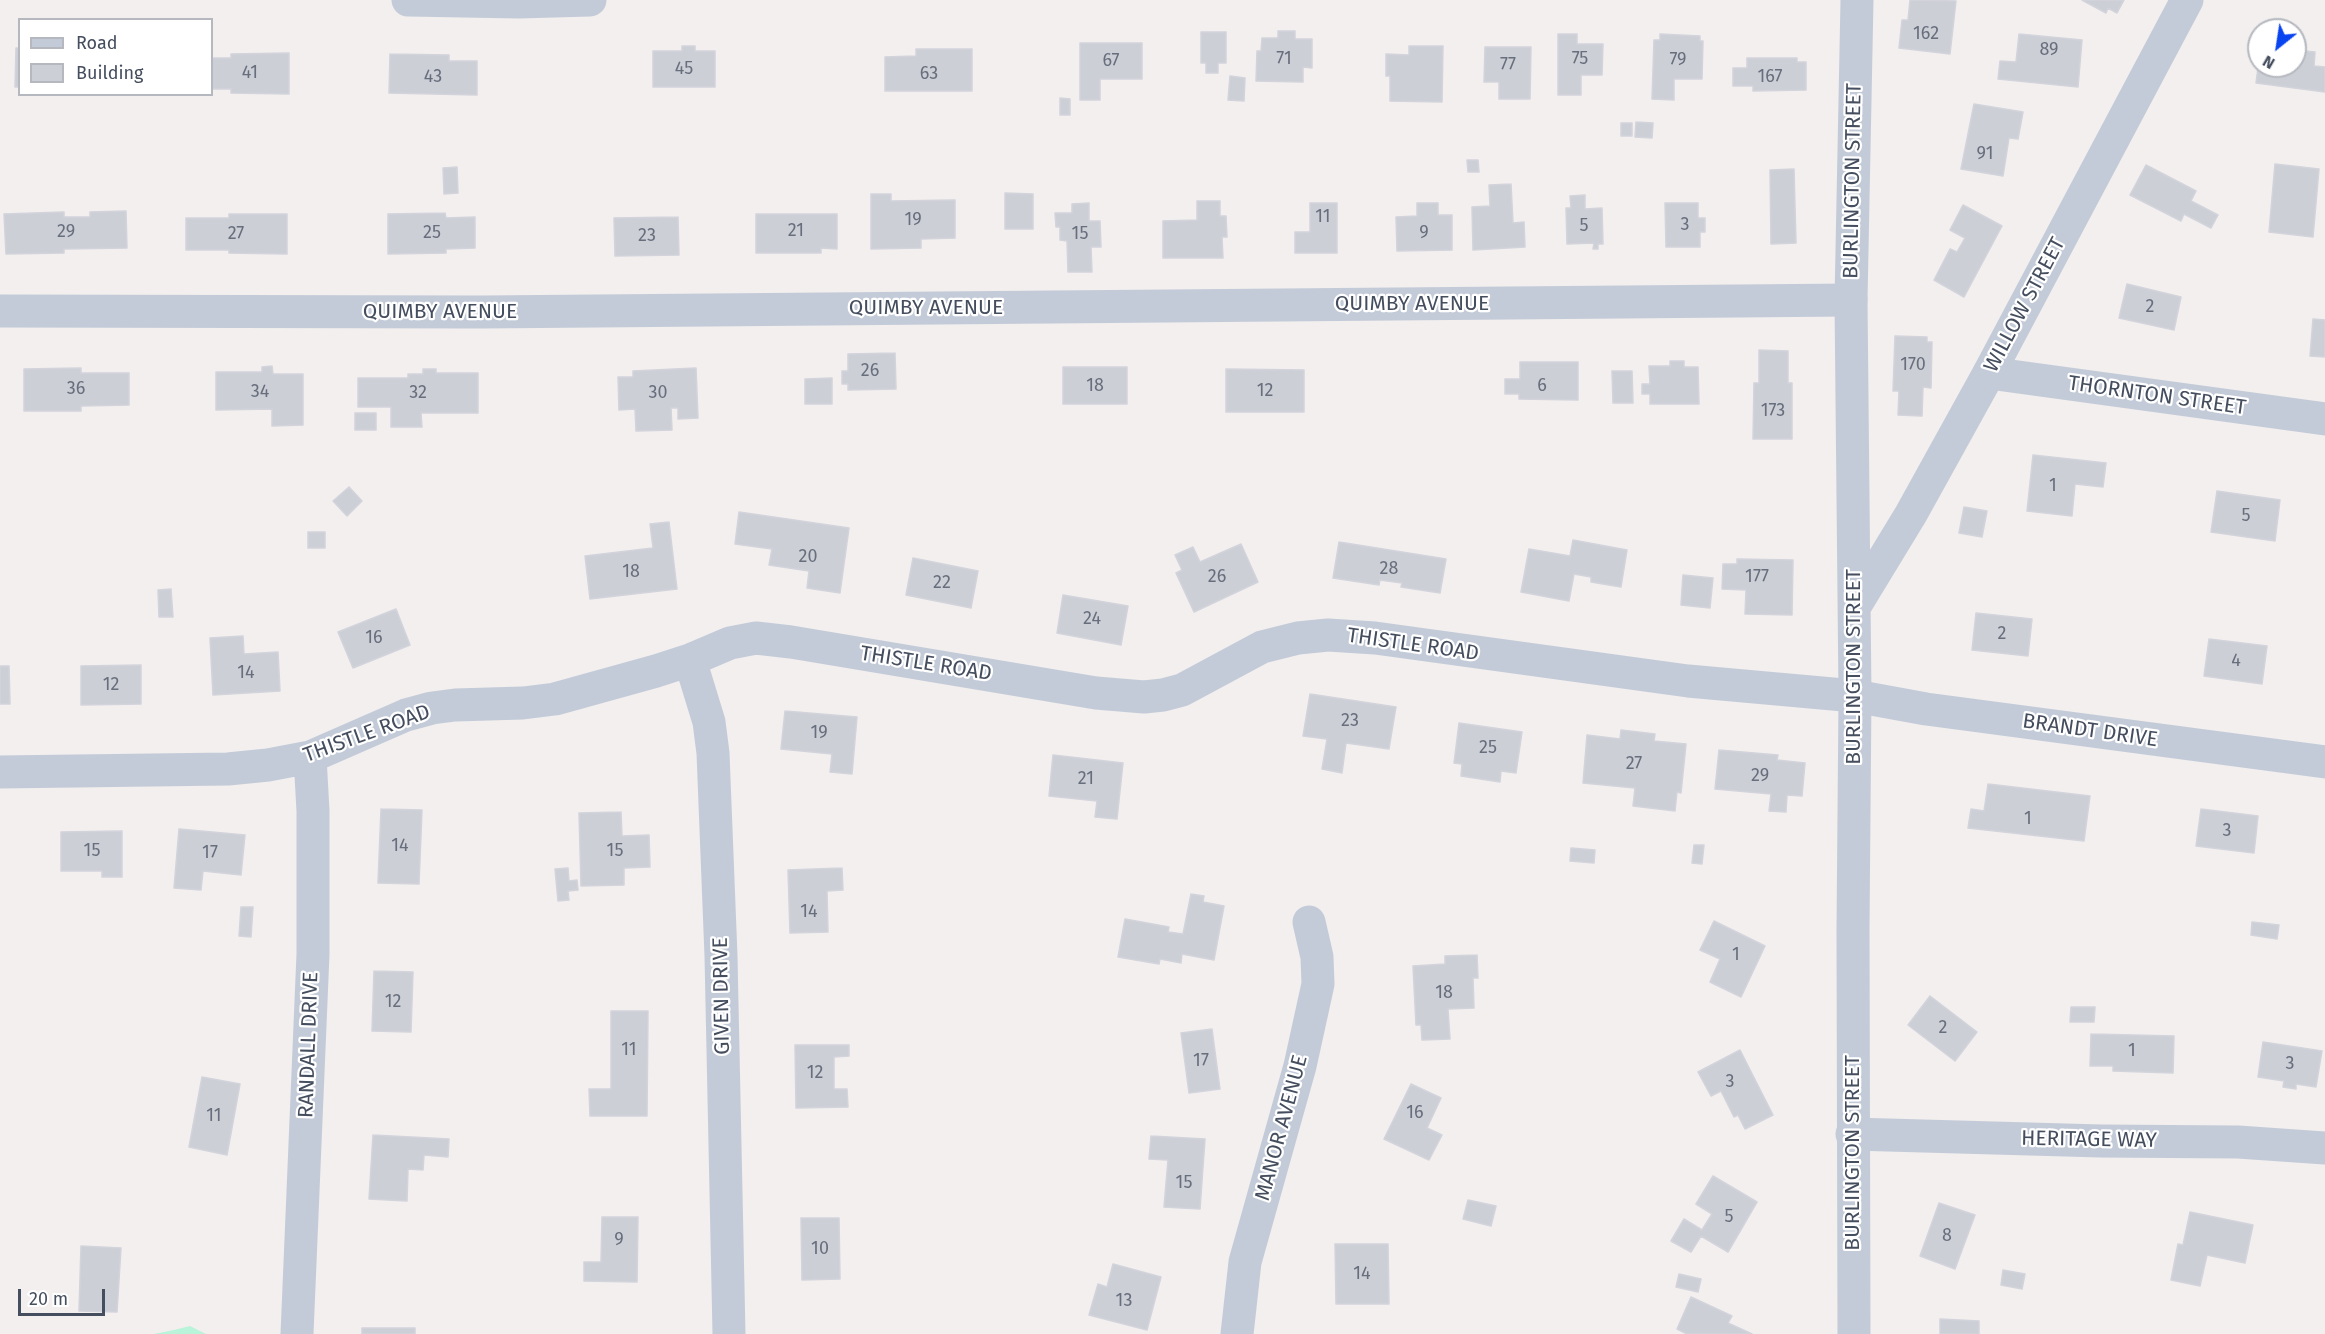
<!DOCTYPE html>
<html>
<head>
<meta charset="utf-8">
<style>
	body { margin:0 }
	#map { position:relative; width:2325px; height:1334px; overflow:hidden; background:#f2efee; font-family:"Fira Sans",sans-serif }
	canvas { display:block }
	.legend { position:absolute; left:18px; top:18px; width:195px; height:78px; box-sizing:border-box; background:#fff; border:2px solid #b5b8bf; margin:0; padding:8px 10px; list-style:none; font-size:18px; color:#454e5e }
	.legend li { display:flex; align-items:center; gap:12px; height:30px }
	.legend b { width:30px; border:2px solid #b5b8bf }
	.north { position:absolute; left:2247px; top:18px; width:60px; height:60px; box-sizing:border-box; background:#fff; border:2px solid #b5b8bf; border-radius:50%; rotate:210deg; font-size:16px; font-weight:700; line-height:24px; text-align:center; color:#454e5e }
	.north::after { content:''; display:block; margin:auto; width:21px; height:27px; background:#0944f1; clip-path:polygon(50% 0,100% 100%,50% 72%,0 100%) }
	.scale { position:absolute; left:18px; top:1289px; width:87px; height:27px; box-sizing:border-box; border:3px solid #454e5e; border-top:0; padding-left:8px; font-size:18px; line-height:21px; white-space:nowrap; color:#454e5e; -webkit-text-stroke:4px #fff; paint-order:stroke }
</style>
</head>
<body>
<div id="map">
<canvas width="2325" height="1334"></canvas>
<ul class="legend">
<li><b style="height:8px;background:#c4cbd8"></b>Road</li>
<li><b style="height:16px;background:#cdcfd7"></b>Building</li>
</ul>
<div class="north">N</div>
<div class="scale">20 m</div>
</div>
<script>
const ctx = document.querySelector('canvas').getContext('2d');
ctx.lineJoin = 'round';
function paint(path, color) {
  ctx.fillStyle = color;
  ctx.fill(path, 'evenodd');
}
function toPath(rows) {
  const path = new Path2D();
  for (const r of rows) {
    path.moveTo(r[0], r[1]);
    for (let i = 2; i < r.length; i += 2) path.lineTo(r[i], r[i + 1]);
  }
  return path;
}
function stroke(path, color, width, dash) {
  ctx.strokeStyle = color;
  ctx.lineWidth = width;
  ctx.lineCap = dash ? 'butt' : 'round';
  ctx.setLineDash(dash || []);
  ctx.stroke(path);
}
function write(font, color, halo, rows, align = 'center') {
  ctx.font = font + ' "Fira Sans",sans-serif';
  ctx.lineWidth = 4.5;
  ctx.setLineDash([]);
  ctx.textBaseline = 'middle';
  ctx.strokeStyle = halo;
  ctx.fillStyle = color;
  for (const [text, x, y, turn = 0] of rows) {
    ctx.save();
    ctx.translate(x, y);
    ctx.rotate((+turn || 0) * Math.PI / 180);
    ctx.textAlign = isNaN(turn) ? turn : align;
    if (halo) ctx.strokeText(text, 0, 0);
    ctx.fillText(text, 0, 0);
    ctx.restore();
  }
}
paint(toPath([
	[190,1326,206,1334,154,1334,174,1330]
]), '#b9f3da');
const building = toPath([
	[1910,0,1956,1,1950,54,1899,48,1902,20,1908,20,1910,0],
	[2082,0,2124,0,2117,13,2108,8,2106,13,2082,0],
	[1278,31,1295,31,1295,39,1312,39,1312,68,1303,67,1303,82,1256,81,1257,51,1261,51,1262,38,1278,38,1278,31],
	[1201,32,1226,32,1226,63,1218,63,1218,73,1206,73,1206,63,1201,63,1201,32],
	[1558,34,1577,34,1577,44,1603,44,1602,75,1581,75,1581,95,1558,95,1558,34],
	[1660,34,1700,36,1700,41,1703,41,1702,79,1674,79,1674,100,1652,99,1654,40,1660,40,1660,34],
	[2019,34,2082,40,2078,87,1998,79,2000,61,2016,62,2019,34],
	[1080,43,1142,43,1142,79,1100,79,1100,100,1080,100,1080,43],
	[682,46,695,46,695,51,715,51,715,87,653,87,653,51,682,51,682,46],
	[1409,46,1443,46,1442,102,1390,101,1390,76,1386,76,1386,54,1409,55,1409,46],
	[1485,47,1531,47,1530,99,1499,99,1499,82,1484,82,1485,47],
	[16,48,20,48,20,87,15,87,16,48],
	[916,49,972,49,972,91,885,91,885,57,916,56,916,49],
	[2295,50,2315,52,2314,66,2325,67,2325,92,2256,83,2259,60,2259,66,2295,66,2295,50],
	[289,53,289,94,231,93,231,89,212,89,212,58,231,58,231,54,289,53],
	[390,54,449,55,449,61,477,61,477,95,389,93,390,54],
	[1747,58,1797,58,1797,62,1806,62,1806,90,1753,91,1753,86,1733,86,1733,68,1747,68,1747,58],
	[1230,76,1245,78,1244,101,1228,100,1230,76],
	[1060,98,1070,99,1070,115,1060,115,1060,98],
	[1974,104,2023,112,2018,139,2009,138,2003,176,1961,169,1974,104],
	[1636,122,1653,123,1652,138,1635,137,1636,122],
	[1621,123,1632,123,1632,136,1621,136,1621,123],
	[1467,160,1478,160,1479,172,1468,172,1467,160],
	[2275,164,2319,169,2313,237,2269,232,2275,164],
	[2146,165,2196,191,2191,201,2218,215,2211,228,2184,214,2181,221,2130,195,2146,165],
	[457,167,458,193,444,194,443,168,457,167],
	[1794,169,1796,243,1771,244,1770,170,1794,169],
	[1511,184,1513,223,1524,222,1525,247,1473,250,1472,207,1490,206,1489,185,1511,184],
	[1005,193,1033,194,1033,229,1005,229,1005,193],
	[871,194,891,194,891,201,955,200,955,238,921,239,921,248,871,249,871,194],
	[1585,195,1585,209,1602,208,1603,244,1598,244,1598,249,1593,249,1594,243,1567,244,1566,208,1571,208,1570,196,1585,195],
	[1197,201,1220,201,1220,216,1226,216,1227,237,1222,237,1223,258,1163,258,1163,221,1197,220,1197,201],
	[1089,203,1089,221,1100,221,1101,247,1091,247,1092,272,1068,272,1067,241,1060,240,1060,227,1056,227,1055,213,1072,213,1072,204,1089,203],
	[1310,203,1337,203,1337,253,1295,253,1295,232,1310,232,1310,203],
	[1417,203,1438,203,1438,215,1452,215,1452,250,1397,251,1396,217,1417,216,1417,203],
	[1665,203,1698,203,1698,218,1705,218,1705,232,1700,232,1700,247,1666,247,1665,203],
	[1963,205,2002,226,1964,297,1934,280,1950,249,1957,252,1965,238,1950,230,1963,205],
	[126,211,127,248,64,249,64,253,6,254,4,214,64,212,64,217,90,217,90,212,126,211],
	[445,213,446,218,475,217,475,248,446,249,446,253,388,254,388,214,445,213],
	[229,214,287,214,287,254,229,253,229,250,186,250,186,218,229,218,229,214],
	[756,214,837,214,837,249,821,248,821,253,756,253,756,214],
	[678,217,679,255,615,256,614,218,678,217],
	[2127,284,2181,297,2174,330,2119,318,2127,284],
	[2313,319,2325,320,2325,357,2310,356,2313,319],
	[1895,336,1927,337,1927,342,1932,342,1931,388,1923,387,1922,416,1898,415,1899,391,1893,391,1895,336],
	[1759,350,1788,351,1788,383,1792,383,1792,439,1753,439,1754,383,1759,383,1759,350],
	[895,353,896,389,848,390,848,384,842,384,842,371,848,371,848,354,895,353],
	[1670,361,1684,361,1684,367,1698,367,1699,404,1650,404,1650,394,1642,394,1642,384,1650,384,1649,366,1670,366,1670,361],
	[1520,362,1578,362,1578,400,1519,399,1519,394,1505,394,1505,379,1520,379,1520,362],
	[272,366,273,374,303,374,303,425,272,426,272,409,216,410,216,372,262,372,262,367,272,366],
	[1063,367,1127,367,1127,404,1063,404,1063,367],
	[81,368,81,373,129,373,129,405,81,406,81,411,24,411,24,369,81,368],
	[696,368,698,418,678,419,678,408,671,408,672,430,636,431,635,409,619,410,618,377,633,377,633,371,696,368],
	[423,369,436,369,436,373,478,373,478,413,421,413,422,427,391,427,391,407,358,407,358,378,408,378,408,374,423,374,423,369],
	[1226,369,1304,370,1304,412,1226,412,1226,369],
	[1612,371,1632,371,1633,403,1613,403,1612,371],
	[832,378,832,404,805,404,805,379,832,378],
	[355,413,376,413,376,430,355,430,355,413],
	[2033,455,2106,463,2103,487,2075,484,2072,516,2027,511,2033,455],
	[349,487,362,501,347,516,333,501,349,487],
	[2217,491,2280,500,2275,541,2211,532,2217,491],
	[1964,507,1987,511,1982,537,1959,533,1964,507],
	[739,512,849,528,840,593,807,588,809,571,769,565,772,549,735,544,739,512],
	[669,522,677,589,590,599,585,556,653,548,650,524,669,522],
	[308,532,325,532,325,548,308,548,308,532],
	[1573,540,1627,550,1621,587,1591,582,1591,577,1574,574,1569,601,1521,592,1529,549,1570,556,1573,540],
	[1339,542,1446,559,1440,593,1401,587,1402,583,1380,580,1379,585,1333,578,1339,542],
	[1241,544,1258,582,1194,612,1176,573,1182,570,1175,555,1193,547,1200,562,1241,544],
	[913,558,978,571,971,608,906,595,913,558],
	[1737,559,1793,560,1792,615,1745,614,1746,590,1722,589,1723,564,1737,564,1737,559],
	[1683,575,1713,578,1710,608,1681,605,1683,575],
	[171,589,173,617,159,617,158,590,171,589],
	[1063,595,1128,606,1121,645,1057,633,1063,595],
	[396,609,410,645,353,668,338,632,396,609],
	[1976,613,2032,619,2028,656,1972,650,1976,613],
	[243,636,244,654,278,652,280,691,213,695,210,638,243,636],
	[2209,639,2267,646,2262,684,2204,676,2209,639],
	[141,665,141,704,81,705,81,666,141,665],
	[0,666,9,666,10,704,0,704,0,666],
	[1310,694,1396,707,1389,749,1346,743,1342,773,1322,769,1327,739,1303,736,1310,694],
	[785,711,857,717,852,774,830,772,832,754,781,749,785,711],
	[1459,723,1522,732,1516,773,1501,771,1500,782,1461,776,1462,764,1454,763,1459,723],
	[1621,730,1655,734,1654,741,1686,744,1681,793,1677,792,1675,811,1633,806,1635,788,1583,783,1587,735,1620,739,1621,730],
	[1719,750,1778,755,1777,760,1805,763,1802,796,1787,795,1786,812,1769,811,1771,794,1715,789,1719,750],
	[1053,755,1123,763,1117,819,1095,817,1097,801,1049,796,1053,755],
	[1988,784,2090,796,2084,841,1968,828,1971,809,1984,811,1988,784],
	[381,809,422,810,419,884,378,883,381,809],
	[2201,809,2258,816,2254,853,2196,846,2201,809],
	[621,812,622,836,649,835,650,867,624,868,624,885,581,886,579,813,621,812],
	[179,829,245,835,241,875,203,871,201,890,174,888,179,829],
	[122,831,122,877,102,877,102,871,61,871,61,832,122,831],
	[1694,845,1704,845,1702,864,1692,863,1694,845],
	[1571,848,1595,850,1594,863,1570,861,1571,848],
	[568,868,569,881,577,880,578,890,568,891,569,900,558,901,555,869,568,868],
	[842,868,843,890,827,891,828,932,790,933,788,870,842,868],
	[1191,894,1204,896,1203,902,1224,906,1214,960,1182,954,1181,963,1160,959,1159,964,1118,957,1125,919,1169,927,1168,932,1183,934,1191,894],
	[241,907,253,907,251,937,239,936,241,907],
	[1714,921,1765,946,1741,997,1710,982,1720,959,1700,950,1714,921],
	[2252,922,2279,925,2277,939,2251,935,2252,922],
	[1477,955,1478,978,1473,978,1474,1008,1448,1009,1450,1039,1422,1040,1421,1025,1416,1025,1413,966,1445,964,1445,956,1477,955],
	[374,971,413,972,411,1032,372,1031,374,971],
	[1930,996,1977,1032,1955,1061,1908,1025,1930,996],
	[2071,1007,2095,1007,2094,1022,2070,1022,2071,1007],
	[611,1011,648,1011,647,1116,590,1116,589,1089,611,1089,611,1011],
	[1212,1029,1220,1089,1189,1093,1181,1033,1212,1029],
	[2091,1034,2174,1036,2173,1073,2113,1071,2113,1066,2090,1066,2091,1034],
	[2263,1042,2322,1051,2316,1087,2296,1084,2296,1089,2283,1087,2284,1081,2258,1077,2263,1042],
	[795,1045,849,1045,849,1056,834,1057,834,1089,847,1089,848,1107,796,1108,795,1045],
	[1740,1050,1773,1115,1745,1129,1738,1115,1734,1117,1721,1091,1711,1096,1698,1072,1740,1050],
	[202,1077,240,1084,227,1155,189,1147,202,1077],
	[1411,1084,1441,1098,1427,1128,1442,1135,1429,1160,1384,1139,1411,1084],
	[373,1135,449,1139,448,1157,424,1155,423,1170,408,1169,407,1201,369,1199,373,1135],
	[1151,1136,1205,1139,1200,1209,1164,1207,1168,1160,1149,1159,1151,1136],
	[1713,1176,1757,1202,1728,1252,1701,1236,1691,1252,1671,1241,1684,1219,1702,1230,1712,1214,1696,1204,1713,1176],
	[1468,1200,1496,1206,1491,1226,1463,1219,1468,1200],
	[1939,1203,1975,1215,1955,1269,1920,1256,1939,1203],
	[2190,1212,2253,1225,2245,1263,2207,1255,2200,1286,2171,1280,2178,1244,2183,1245,2190,1212],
	[602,1217,638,1217,637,1282,584,1281,584,1262,601,1262,602,1217],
	[801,1218,839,1218,840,1279,802,1280,801,1218],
	[1335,1244,1388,1244,1389,1304,1336,1304,1335,1244],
	[81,1246,121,1248,117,1312,79,1311,81,1246],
	[1113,1264,1161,1277,1147,1330,1089,1315,1098,1284,1107,1287,1113,1264],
	[2003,1270,2025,1274,2022,1289,2001,1285,2003,1270],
	[1679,1274,1701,1279,1698,1292,1676,1287,1679,1274],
	[1691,1297,1732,1316,1728,1323,1752,1334,1687,1334,1677,1329,1691,1297],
	[1940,1319,1979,1321,1979,1334,1940,1334,1940,1319],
	[362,1328,415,1328,415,1334,362,1334,362,1328]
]);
paint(building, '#cdcfd7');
stroke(building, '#d2d3db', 1.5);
stroke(toPath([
	[408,0,519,2,590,0],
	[0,311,482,312,1851,300],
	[1989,373,2325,419],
	[690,660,709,722,713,753,721,956,729,1334],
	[0,772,228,769,268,765,310,757,406,715,432,708,455,705,523,703,555,699,656,671,690,660,730,643,756,638,791,642,1096,693,1144,697,1163,695,1182,690,1262,647,1298,638,1328,635,1375,638,1688,681,1855,696,1926,709,2325,762],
	[1852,1134,2101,1141,2238,1142,2325,1148],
	[297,1334,313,954,313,811,310,757],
	[1237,1334,1245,1262,1300,1066,1318,984,1317,957,1309,922]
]), '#c4cbd8', 33);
stroke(toPath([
	[1855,606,1911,514,1989,373,2187,0],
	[1854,1334,1853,929,1855,696,1851,300,1857,0]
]), '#c4cbd8', 33);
write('18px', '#676e7c', null, [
	["162",1926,34],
	["89",2049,50],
	["71",1284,59],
	["75",1580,59],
	["79",1678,60],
	["67",1111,61],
	["77",1508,65],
	["45",684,69],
	["41",250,73],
	["63",929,74],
	["43",433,77],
	["167",1770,77],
	["91",1985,154],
	["11",1323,217],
	["19",913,220],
	["3",1685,225],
	["5",1584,226],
	["21",796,231],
	["29",66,232],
	["25",432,233],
	["9",1424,233],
	["27",236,234],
	["15",1080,234],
	["23",647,236],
	["2",2150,307],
	["170",1913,365],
	["26",870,371],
	["18",1095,386],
	["6",1542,386],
	["36",76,389],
	["12",1265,391],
	["34",260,392],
	["32",418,393],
	["30",658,393],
	["173",1773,411],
	["1",2053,486],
	["5",2246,516],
	["20",808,557],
	["28",1389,569],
	["18",631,572],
	["26",1217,577],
	["177",1757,577],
	["22",942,583],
	["24",1092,619],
	["2",2002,634],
	["16",374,638],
	["4",2236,661],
	["14",246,673],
	["12",111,685],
	["23",1350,721],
	["19",819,733],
	["25",1488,748],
	["27",1634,764],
	["29",1760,776],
	["21",1086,779],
	["1",2028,819],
	["3",2227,831],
	["14",400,846],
	["15",92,851],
	["15",615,851],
	["17",210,853],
	["14",809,912],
	["1",1736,955],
	["18",1444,993],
	["12",393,1002],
	["2",1943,1028],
	["11",629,1050],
	["1",2132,1051],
	["17",1201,1061],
	["3",2290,1064],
	["12",815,1073],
	["3",1730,1082],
	["16",1415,1113],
	["11",214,1116],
	["15",1184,1183],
	["5",1729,1217],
	["8",1947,1236],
	["9",619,1240],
	["10",820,1249],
	["14",1362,1274],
	["13",1124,1301]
]);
write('21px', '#454e5e', '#fff', [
	["BURLINGTON STREET",1853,181,-89],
	["QUIMBY AVENUE",1412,304],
	["WILLOW STREET",2025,305,-62],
	["QUIMBY AVENUE",926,308],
	["QUIMBY AVENUE",440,312],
	["THORNTON STREET",2157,396,8],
	["THISTLE ROAD",1413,645,8],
	["THISTLE ROAD",926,664,9],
	["BURLINGTON STREET",1854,667,-90],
	["BRANDT DRIVE",2090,731,8],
	["THISTLE ROAD",367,734,-20],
	["GIVEN DRIVE",722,996,-91],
	["RANDALL DRIVE",309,1045,-88],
	["MANOR AVENUE",1282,1128,-75],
	["HERITAGE WAY",2089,1140,1],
	["BURLINGTON STREET",1853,1153,-90]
]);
</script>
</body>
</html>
